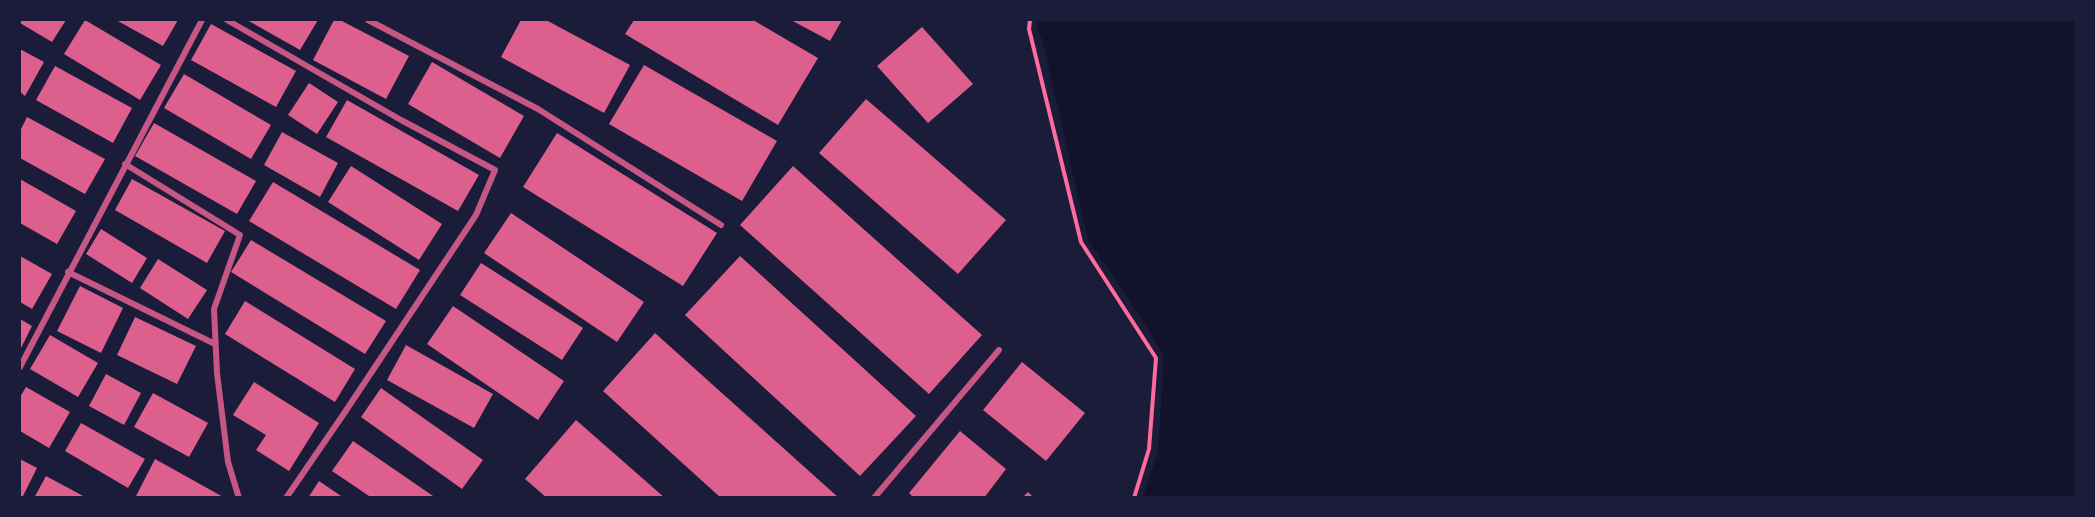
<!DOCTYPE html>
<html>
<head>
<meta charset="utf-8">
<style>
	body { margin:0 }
	#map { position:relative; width:2095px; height:517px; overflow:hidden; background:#1b1b3a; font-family:Mulish,sans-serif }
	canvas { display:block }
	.frame { position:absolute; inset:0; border:21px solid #1b1b3a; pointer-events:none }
</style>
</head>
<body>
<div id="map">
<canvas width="2095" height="517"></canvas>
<div class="frame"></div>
</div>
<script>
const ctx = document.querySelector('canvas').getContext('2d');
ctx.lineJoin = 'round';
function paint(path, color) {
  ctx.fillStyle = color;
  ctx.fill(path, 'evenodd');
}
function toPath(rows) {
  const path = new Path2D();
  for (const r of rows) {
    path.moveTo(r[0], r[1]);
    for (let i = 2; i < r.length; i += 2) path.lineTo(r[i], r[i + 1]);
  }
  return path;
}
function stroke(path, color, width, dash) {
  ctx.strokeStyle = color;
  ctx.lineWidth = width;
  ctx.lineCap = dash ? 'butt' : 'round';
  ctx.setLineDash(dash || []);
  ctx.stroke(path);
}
paint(toPath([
	[1038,20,2075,20,2075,497,1143,497,1158,452,1164,355,1126,295,1088,240,1043,43,1037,26]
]), '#12122b');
paint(toPath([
	[20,20,66,20,52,42,20,23],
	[85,20,161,65,140,100,64,54],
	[116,20,178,20,163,46],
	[247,20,318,20,300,50],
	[334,20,340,20,409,56,386,99,313,60],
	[521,20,546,20,630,65,604,113,501,57],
	[634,20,753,20,818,58,778,125,625,34],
	[791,20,842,20,830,41],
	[211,24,296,71,276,107,191,60],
	[922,27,973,84,928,123,877,66],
	[20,49,44,62,25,96,20,92],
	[432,62,524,116,500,158,408,104],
	[644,65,777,141,742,201,609,124],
	[55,66,132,108,113,143,36,100],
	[184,74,271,125,251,159,164,108],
	[309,83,338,102,317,134,288,115],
	[866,99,1006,220,958,274,819,153],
	[347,100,479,175,458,211,326,137],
	[27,117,105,159,85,194,20,158,20,131],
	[154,123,256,181,237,214,135,156],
	[282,132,338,163,320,197,264,165],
	[557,133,717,233,683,286,523,187],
	[351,166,442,224,419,260,328,202],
	[793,166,982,335,929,394,740,225],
	[20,179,76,211,57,244,20,223],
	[132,179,225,231,207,263,115,210],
	[273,182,420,270,396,309,249,221],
	[511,213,644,302,617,342,484,253],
	[101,229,147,258,132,283,86,254],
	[251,240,386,321,365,354,231,272],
	[20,256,52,274,32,309,20,302],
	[740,256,916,416,860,476,685,315],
	[158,259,207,290,188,319,140,288],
	[481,263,583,328,562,360,460,295],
	[80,286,123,308,101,353,57,331],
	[245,301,355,369,335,402,225,334],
	[453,306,564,381,538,420,427,344],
	[135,317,196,346,177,384,117,355],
	[20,319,32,326,20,350],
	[655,333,839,498,721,498,603,391],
	[50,335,98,363,78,397,30,369],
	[406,345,493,394,474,428,387,380],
	[1022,362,1085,413,1046,461,983,410],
	[106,374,141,393,124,425,89,406],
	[254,382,319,423,289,471,256,450,266,435,233,415],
	[26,387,70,412,49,448,20,431,20,397],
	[381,388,483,460,462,489,361,417],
	[153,393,208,423,189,457,134,427],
	[576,420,665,498,547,498,525,479],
	[81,423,145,459,128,488,65,451],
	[960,431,1006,469,984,498,914,498,909,493],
	[353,441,436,498,372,498,332,471],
	[20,459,37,468,22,498,20,498],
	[155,459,225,498,135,498],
	[46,476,87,498,34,498],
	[319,481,344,498,308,498],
	[1028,492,1034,498,1022,498]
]), '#dd5f8e');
stroke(toPath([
	[1030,20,1029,29,1081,242,1156,358,1149,449,1134,498]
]), '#ff6b9d', 4);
stroke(toPath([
	[227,20,401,120,495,170,476,215,343,415,286,498],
	[368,20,538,109,721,225],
	[125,164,240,235,214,309,217,373,228,462,239,498],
	[68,272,215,344],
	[20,367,202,20],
	[874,498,999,350]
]), '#c65784', 6);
</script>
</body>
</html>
